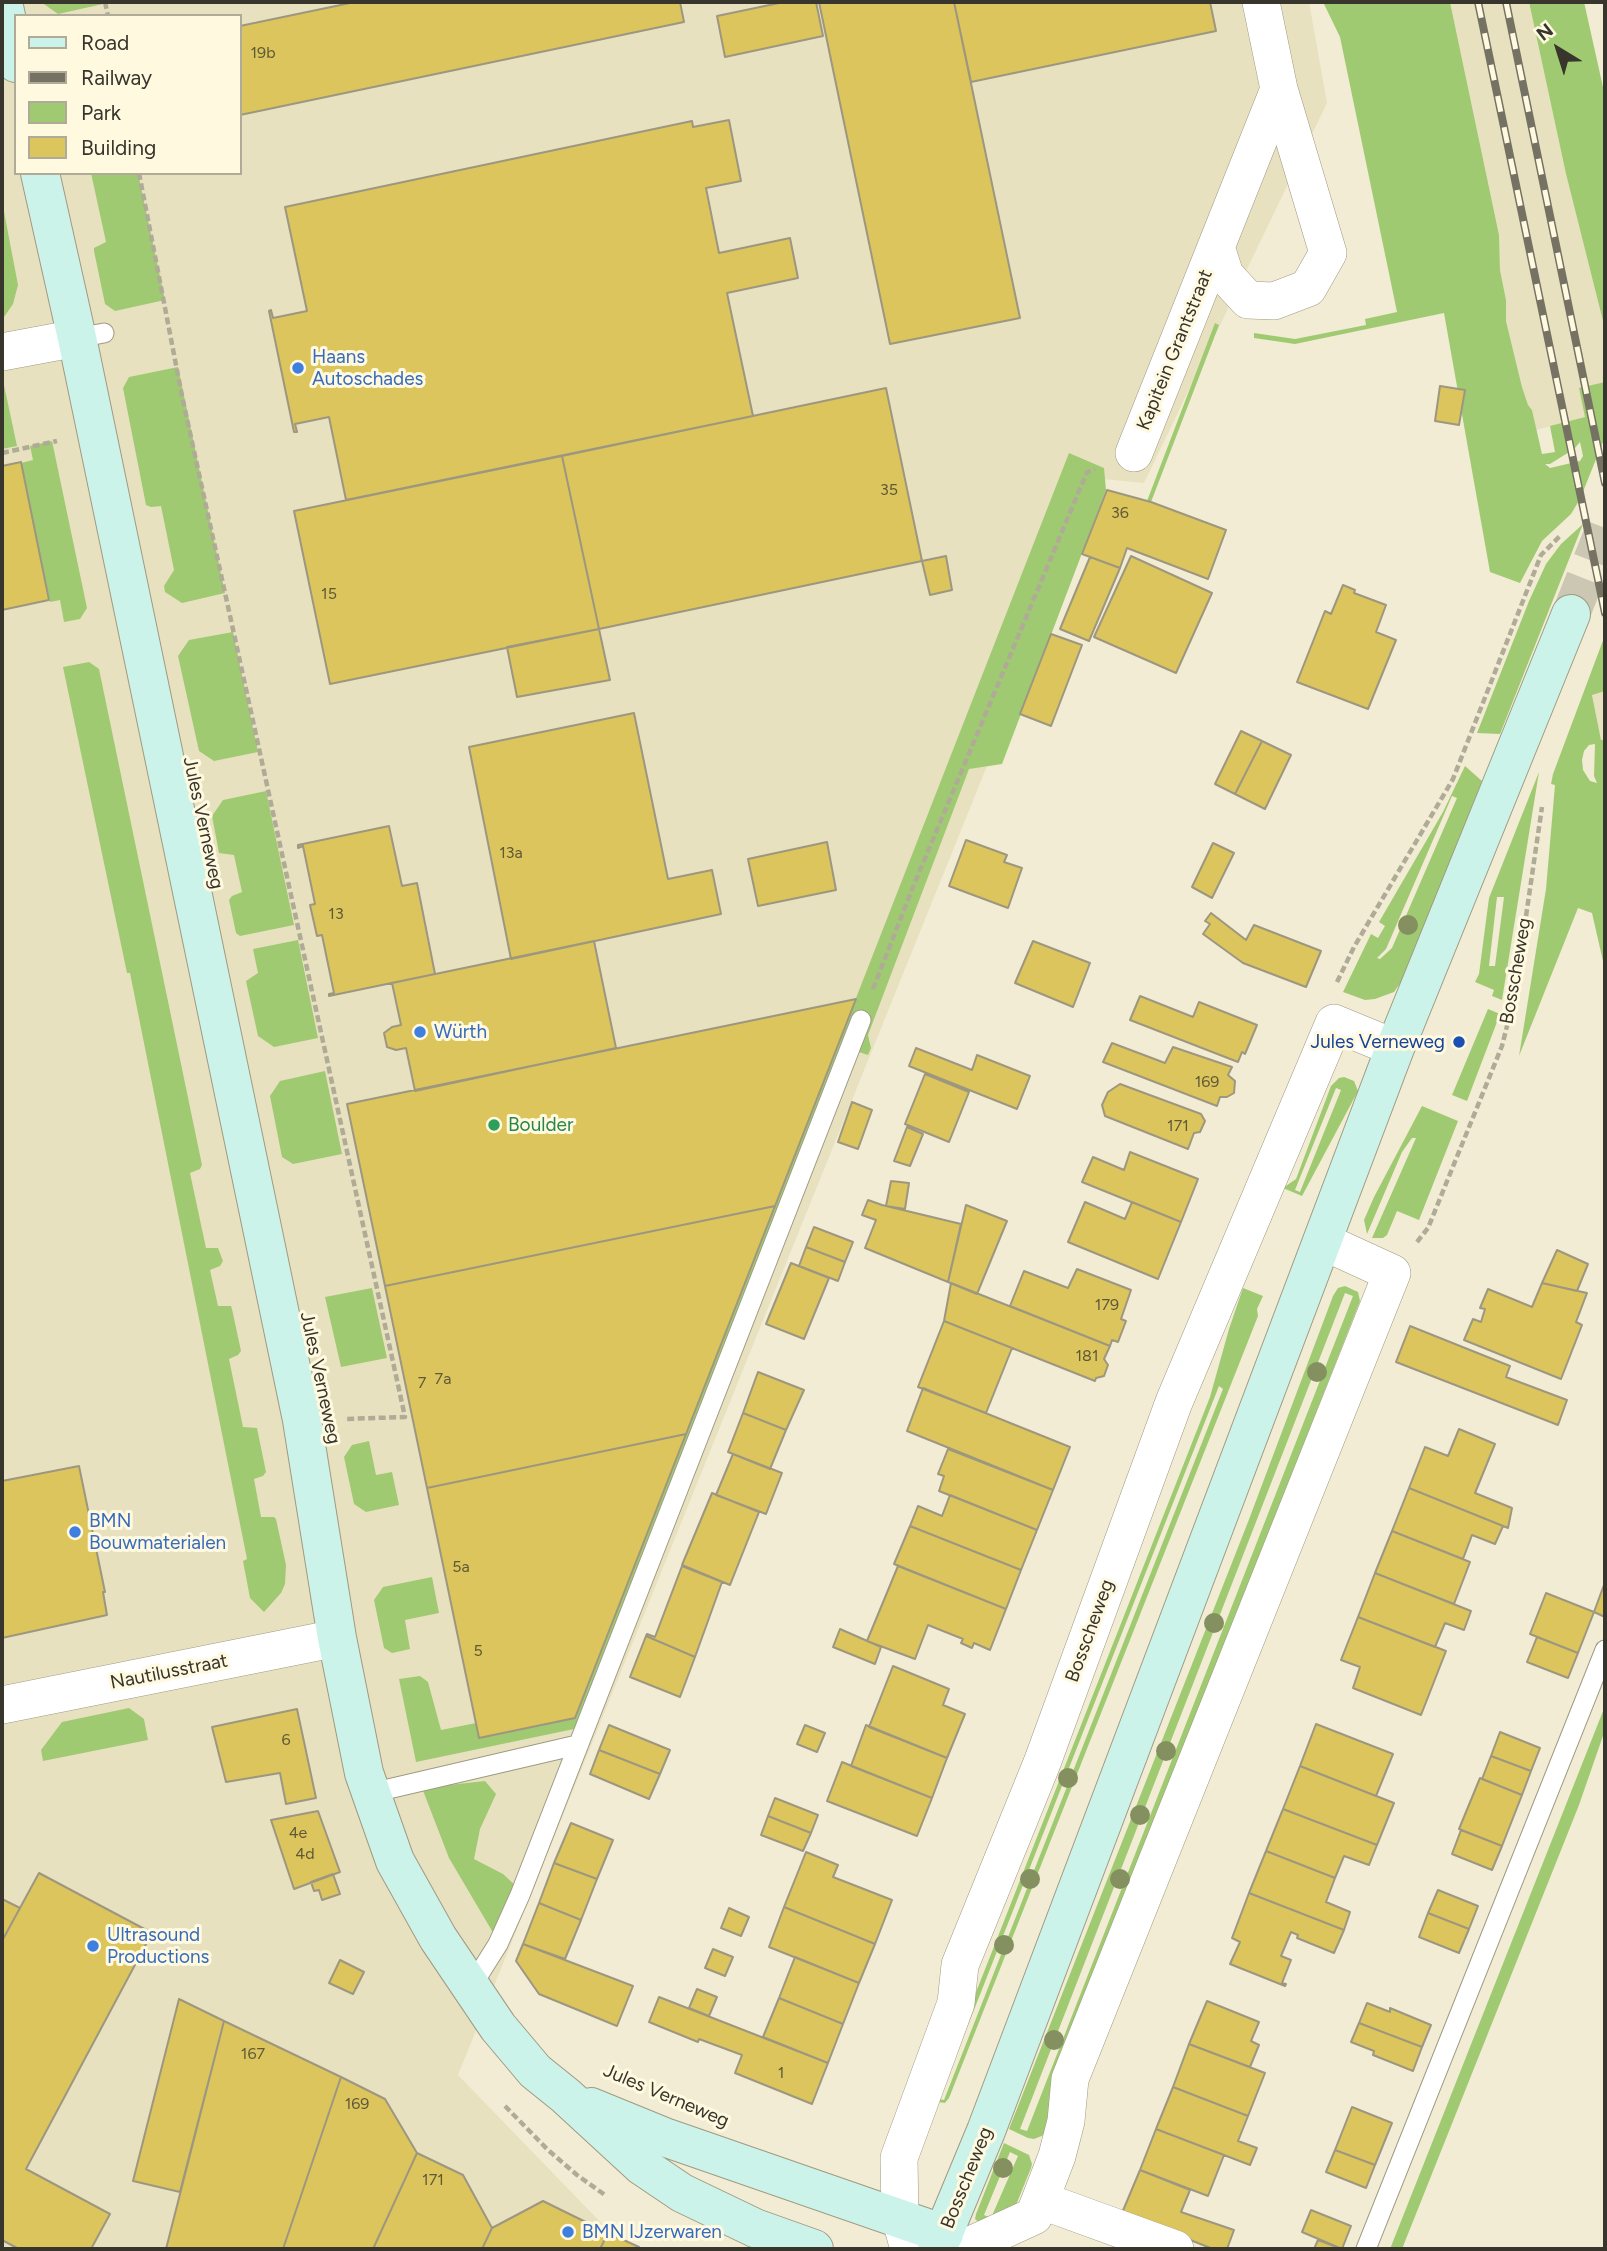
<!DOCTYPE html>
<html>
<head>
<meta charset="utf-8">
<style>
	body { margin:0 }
	#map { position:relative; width:1607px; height:2251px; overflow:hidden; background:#f1ecd3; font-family:Figtree,sans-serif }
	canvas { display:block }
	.frame { position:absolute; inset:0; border:4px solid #37352c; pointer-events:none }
	.legend { position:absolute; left:14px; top:14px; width:228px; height:161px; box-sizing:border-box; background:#fff9e0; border:2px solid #afab98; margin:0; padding:9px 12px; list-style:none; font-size:21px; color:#37352c }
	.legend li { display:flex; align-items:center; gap:14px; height:35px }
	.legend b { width:35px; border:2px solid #afab98 }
	.north { position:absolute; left:1523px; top:14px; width:70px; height:70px; -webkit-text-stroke:5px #fff9e0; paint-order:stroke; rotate:322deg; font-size:19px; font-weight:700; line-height:28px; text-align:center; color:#37352c }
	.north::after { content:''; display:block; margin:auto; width:24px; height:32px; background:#37352c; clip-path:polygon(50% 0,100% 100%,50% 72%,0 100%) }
</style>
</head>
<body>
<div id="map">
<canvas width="1607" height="2251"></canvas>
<div class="frame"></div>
<ul class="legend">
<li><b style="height:9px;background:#ccf3e9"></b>Road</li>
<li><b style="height:9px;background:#757264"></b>Railway</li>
<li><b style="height:19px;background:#a0ca72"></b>Park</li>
<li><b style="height:19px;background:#dcc55c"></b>Building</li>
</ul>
<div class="north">N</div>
</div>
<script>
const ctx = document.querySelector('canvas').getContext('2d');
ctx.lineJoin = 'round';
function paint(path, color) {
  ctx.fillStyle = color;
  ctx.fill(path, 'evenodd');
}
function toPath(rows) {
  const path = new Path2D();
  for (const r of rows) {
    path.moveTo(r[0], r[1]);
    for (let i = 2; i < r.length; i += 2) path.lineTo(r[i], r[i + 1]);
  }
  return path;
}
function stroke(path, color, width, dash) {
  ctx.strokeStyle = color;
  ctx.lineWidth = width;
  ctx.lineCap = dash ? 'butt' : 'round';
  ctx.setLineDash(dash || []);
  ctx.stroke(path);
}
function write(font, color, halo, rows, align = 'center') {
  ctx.font = font + ' Figtree,sans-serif';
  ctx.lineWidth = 6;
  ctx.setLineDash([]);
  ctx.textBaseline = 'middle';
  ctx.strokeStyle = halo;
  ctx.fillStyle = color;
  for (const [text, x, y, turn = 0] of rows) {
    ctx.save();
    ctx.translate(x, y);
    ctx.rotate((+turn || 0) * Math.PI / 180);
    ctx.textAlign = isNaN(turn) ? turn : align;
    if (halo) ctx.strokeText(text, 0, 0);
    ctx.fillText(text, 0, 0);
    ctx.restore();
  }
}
paint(toPath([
	[2,2,1309,2,1327,103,1144,483,1103,479,458,2075,610,2232,601,2249,2,2249],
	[16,16,240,16,240,173,16,173],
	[1450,2,1529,2,1566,174,1605,329,1605,382,1579,389,1586,417,1536,430,1532,410,1528,405,1522,387,1506,321,1506,300,1500,270,1499,235],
	[1605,691,1605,748,1604,741,1601,741,1592,694]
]), '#e8e1c0');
paint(toPath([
	[41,2,102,2,103,4,58,14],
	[1323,2,1450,2,1499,235,1500,270,1506,300,1506,321,1522,387,1528,405,1532,410,1542,454,1555,452,1550,426,1585,417,1579,388,1605,382,1605,437,1580,499,1571,514,1542,541,1520,583,1490,572,1444,313,1295,344,1254,338,1254,333,1295,339,1366,325,1365,319,1397,312,1340,37],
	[1580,442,1583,456,1580,461,1550,468,1545,464,1550,464,1574,449],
	[1529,2,1584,2,1605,96,1605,329,1566,174],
	[91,173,138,173,165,300,115,311,105,304,94,251,94,248,106,242],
	[2,201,18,285,13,304,2,320],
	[1215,323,1219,325,1151,502,1147,501],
	[178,367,225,593,182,603,165,592,164,586,174,570,161,506,151,507,146,505,123,388,129,377],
	[2,385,4,385,17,446,2,449],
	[52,441,87,608,80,619,64,622,60,600,50,602,21,463,33,460,30,446],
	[1069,453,1104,468,1106,490,1002,764,969,769,868,1035,871,1048,868,1055,841,1046,574,1729,416,1762,399,1679,420,1676,428,1682,441,1730,476,1723,479,1737,575,1717],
	[1583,524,1500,734,1477,733,1529,601,1546,564,1561,544],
	[233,632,258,752,214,761,199,751,178,656,189,640],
	[1605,635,1605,691,1592,695,1601,740,1604,740,1605,748,1605,970,1592,913,1578,908,1519,1056,1546,889,1555,785,1551,784,1553,774],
	[1595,744,1594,776,1597,783,1590,781,1583,770,1582,760,1584,751,1589,745],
	[89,662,99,669,202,1165,200,1169,190,1173,206,1248,218,1248,223,1261,220,1266,210,1270,218,1306,231,1306,232,1309,241,1351,238,1355,229,1359,243,1427,257,1428,266,1472,263,1476,254,1479,261,1517,274,1517,276,1519,286,1565,285,1584,281,1593,264,1612,250,1598,243,1561,247,1559,130,973,127,973,63,667],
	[1465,766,1482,781,1406,975,1394,992,1375,999,1365,1000,1343,992,1371,934,1378,938,1385,926,1379,922,1443,812],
	[1452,796,1457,798,1392,948,1380,959,1377,958,1386,949],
	[1539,772,1502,1000,1492,996,1494,990,1475,982,1479,974,1489,898],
	[1497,897,1504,897,1495,966,1489,966],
	[266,791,294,925,240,936,236,933,229,900,232,896,242,892,234,855,219,853,212,816,223,800],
	[298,940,318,1038,274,1047,258,1036,246,981,258,973,253,949],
	[1488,1009,1500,1014,1467,1101,1452,1095],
	[325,1071,342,1154,293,1164,282,1157,270,1096,280,1081],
	[1344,1077,1354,1081,1358,1091,1302,1196,1283,1188,1296,1179,1331,1086,1339,1078],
	[1336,1088,1341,1090,1300,1192,1295,1190],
	[1422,1106,1458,1121,1419,1220,1397,1211,1387,1235,1383,1238,1372,1238,1416,1138,1412,1138,1402,1152,1367,1234,1364,1220,1374,1197],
	[1345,1286,1358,1292,1360,1301,1050,2089,1053,2105,1044,2135,1034,2139,1028,2138,1009,2129,1248,1522,1333,1296,1338,1288],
	[1345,1293,1353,1296,1027,2131,1020,2129],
	[372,1288,387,1358,341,1367,325,1297],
	[1243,1288,1263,1296,1257,1309,1258,1316,949,2098,945,2103,938,2102,936,2094,1210,1397,1229,1329],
	[1219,1386,1223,1389,944,2100,939,2099],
	[369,1441,376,1475,392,1472,399,1505,366,1512,354,1504,344,1457,352,1445],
	[432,1577,439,1613,405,1620,410,1649,392,1653,384,1648,374,1600,383,1587],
	[1605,1706,1605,1730,1579,1805,1402,2249,1390,2249],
	[129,1708,144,1719,148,1740,43,1761,41,1750,62,1722],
	[485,1781,496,1794,480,1829,474,1859,503,1874,517,1887,495,1936,449,1858,422,1788],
	[1004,2143,1029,2155,1032,2164,1031,2168,1014,2210,1002,2221,982,2225,975,2219,976,2214],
	[1010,2152,1018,2156,991,2218,984,2215]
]), '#a0ca72');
const building = toPath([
	[355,2,680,2,684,22,240,115,240,26,355,2],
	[784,2,816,2,823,36,725,57,717,16,784,2],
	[819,2,954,2,1020,318,890,344,819,2],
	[954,2,1210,2,1216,31,971,82,954,2],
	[729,120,741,181,706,188,719,253,790,238,798,278,727,293,753,416,346,500,329,417,295,424,297,432,294,432,269,311,271,310,273,318,307,311,285,207,692,121,693,127,729,120],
	[1440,386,1465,390,1459,425,1435,421,1440,386],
	[886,388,922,561,599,629,562,456,886,388],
	[562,456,599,629,330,684,294,511,562,456],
	[21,462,49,600,2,610,2,466,21,462],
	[1107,490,1151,502,1226,530,1208,579,1127,548,1120,568,1082,554,1107,490],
	[946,556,952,590,930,595,922,561,946,556],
	[1131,556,1212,593,1176,673,1094,637,1131,556],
	[1090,557,1120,568,1089,641,1060,629,1090,557],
	[1343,585,1355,590,1354,593,1386,605,1376,632,1396,640,1368,709,1297,682,1325,611,1331,614,1343,585],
	[599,629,610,680,517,697,507,647,599,629],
	[1051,634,1082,645,1051,726,1020,714,1051,634],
	[634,713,668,879,712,870,721,914,511,959,469,747,634,713],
	[1241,731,1262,741,1235,794,1215,784,1241,731],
	[1262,741,1291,755,1265,809,1235,794,1262,741],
	[389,826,402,886,417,883,435,974,329,996,329,994,334,993,322,935,317,936,310,905,315,904,303,846,298,848,298,845,389,826],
	[966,840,1007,855,1004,862,1022,868,1008,908,949,886,966,840],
	[827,842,836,890,758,906,748,859,827,842],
	[1213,843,1234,853,1212,898,1192,887,1213,843],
	[1211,913,1246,940,1254,925,1321,951,1306,987,1243,963,1203,934,1210,924,1205,921,1211,913],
	[594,941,616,1048,415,1091,406,1048,396,1050,387,1047,384,1033,392,1027,401,1025,392,983,594,941],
	[1033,941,1090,963,1073,1007,1015,983,1033,941],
	[1140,996,1193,1017,1199,1002,1257,1025,1245,1054,1242,1052,1238,1062,1130,1020,1140,996],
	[856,999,775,1206,385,1286,347,1104,856,999],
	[1112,1043,1165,1063,1173,1047,1232,1067,1228,1075,1235,1081,1234,1093,1227,1097,1220,1097,1217,1106,1103,1062,1112,1043],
	[916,1048,972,1070,977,1055,1030,1076,1017,1109,909,1066,916,1048],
	[925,1074,969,1092,949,1142,905,1124,925,1074],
	[1120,1084,1201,1114,1205,1121,1200,1132,1194,1133,1188,1149,1105,1116,1102,1105,1108,1092,1120,1084],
	[852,1102,872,1110,858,1149,838,1142,852,1102],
	[907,1127,923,1134,910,1166,894,1161,907,1127],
	[1130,1152,1198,1179,1181,1222,1082,1182,1093,1157,1124,1170,1130,1152],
	[891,1181,909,1183,905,1209,886,1206,891,1181],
	[868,1200,882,1205,961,1224,948,1282,865,1248,876,1220,862,1215,868,1200],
	[1085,1202,1125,1219,1132,1202,1181,1222,1158,1279,1068,1242,1085,1202],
	[966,1205,1007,1221,977,1294,948,1282,966,1205],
	[775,1206,686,1434,427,1488,385,1286,775,1206],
	[814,1227,853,1242,845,1262,806,1247,814,1227],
	[806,1247,845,1262,838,1281,799,1266,806,1247],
	[1557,1250,1588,1264,1577,1291,1542,1283,1557,1250],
	[791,1263,829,1278,804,1339,766,1324,791,1263],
	[1077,1269,1131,1290,1121,1319,1126,1321,1118,1342,1112,1340,1110,1346,1010,1306,1024,1271,1068,1288,1077,1269],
	[951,1283,1110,1346,1104,1359,1108,1365,1104,1376,1096,1378,1095,1381,944,1321,951,1283],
	[1542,1283,1587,1293,1576,1322,1582,1325,1561,1379,1464,1340,1473,1319,1481,1322,1485,1309,1480,1308,1488,1289,1532,1307,1542,1283],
	[944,1321,1012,1348,986,1413,918,1387,944,1321],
	[1410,1326,1510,1366,1506,1377,1567,1400,1558,1425,1396,1362,1410,1326],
	[758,1372,804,1390,786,1430,743,1413,758,1372],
	[923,1388,1070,1447,1053,1490,907,1431,923,1388],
	[743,1413,786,1430,770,1469,728,1452,743,1413],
	[1459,1429,1495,1444,1475,1493,1512,1508,1508,1528,1409,1488,1425,1447,1448,1456,1459,1429],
	[686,1434,575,1718,479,1738,427,1488,686,1434],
	[948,1449,1053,1490,1037,1530,939,1491,944,1476,938,1474,948,1449],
	[733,1454,782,1473,766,1514,716,1495,733,1454],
	[79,1466,105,1592,103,1592,107,1615,2,1638,2,1481,79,1466],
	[1409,1488,1503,1526,1495,1544,1472,1535,1463,1559,1392,1531,1409,1488],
	[712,1493,759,1512,730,1585,682,1565,712,1493],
	[950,1495,1037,1530,1021,1570,910,1526,918,1506,942,1516,950,1495],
	[910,1526,1021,1570,1006,1609,894,1564,910,1526],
	[1392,1531,1470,1562,1454,1604,1375,1573,1392,1531],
	[682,1566,722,1582,695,1657,646,1636,647,1634,655,1637,682,1566],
	[898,1566,1006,1609,990,1650,974,1643,972,1648,961,1643,963,1639,928,1625,915,1659,867,1641,898,1566],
	[1375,1573,1471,1611,1464,1630,1445,1623,1435,1647,1358,1617,1375,1573],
	[1605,1582,1605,1617,1594,1612,1605,1582],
	[1546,1593,1594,1612,1578,1653,1530,1634,1546,1593],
	[1358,1617,1446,1651,1421,1715,1353,1688,1360,1667,1341,1660,1358,1617],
	[840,1629,881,1647,875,1664,833,1647,840,1629],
	[646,1636,695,1657,680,1697,630,1677,646,1636],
	[1537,1637,1578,1653,1568,1678,1527,1662,1537,1637],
	[893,1666,949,1689,943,1705,965,1714,947,1758,869,1727,893,1666],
	[297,1709,316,1798,286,1804,280,1773,226,1782,212,1727,297,1709],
	[1316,1724,1393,1754,1376,1796,1300,1766,1316,1724],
	[609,1725,670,1750,660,1774,599,1750,609,1725],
	[805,1725,825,1733,817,1752,797,1744,805,1725],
	[866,1725,947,1758,932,1798,851,1766,866,1725],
	[1500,1732,1540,1748,1531,1771,1491,1756,1500,1732],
	[599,1750,660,1774,649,1799,590,1774,599,1750],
	[1491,1756,1531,1771,1522,1795,1482,1779,1491,1756],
	[842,1762,932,1798,917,1836,827,1801,842,1762],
	[1300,1766,1394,1803,1377,1845,1283,1809,1300,1766],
	[1480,1778,1522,1795,1502,1846,1459,1829,1480,1778],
	[775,1798,818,1815,811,1833,768,1816,775,1798],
	[1283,1809,1377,1845,1369,1865,1344,1856,1335,1878,1266,1851,1283,1809],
	[318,1811,340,1872,294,1889,271,1820,318,1811],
	[768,1816,811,1833,803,1851,761,1835,768,1816],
	[571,1823,613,1840,597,1879,554,1863,571,1823],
	[1461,1830,1502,1846,1492,1870,1452,1854,1461,1830],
	[1266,1851,1335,1878,1326,1902,1350,1912,1344,1930,1249,1893,1266,1851],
	[806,1852,838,1865,833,1877,892,1900,875,1944,784,1907,806,1852],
	[554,1863,597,1879,581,1920,539,1903,554,1863],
	[39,1873,152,1933,26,2169,110,2214,91,2249,19,2249,2,2240,2,1941,39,1873],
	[333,1874,340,1894,322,1900,319,1890,314,1891,311,1882,333,1874],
	[1438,1890,1478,1906,1469,1929,1428,1913,1438,1890],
	[1249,1893,1344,1930,1334,1953,1297,1938,1298,1935,1291,1932,1281,1956,1291,1960,1282,1983,1286,1984,1285,1986,1230,1964,1240,1942,1232,1938,1249,1893],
	[2,1899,20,1908,2,1941,2,1899],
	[539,1903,581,1920,565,1959,523,1944,539,1903],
	[784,1907,875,1944,859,1983,769,1947,784,1907],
	[729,1908,749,1917,741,1936,721,1928,729,1908],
	[1428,1913,1469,1929,1459,1953,1419,1937,1428,1913],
	[523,1944,633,1986,617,2026,539,1994,516,1961,523,1944],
	[713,1949,733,1957,725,1976,705,1968,713,1949],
	[795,1957,859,1983,843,2024,779,1998,795,1957],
	[340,1960,364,1972,353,1994,329,1983,340,1960],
	[697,1989,717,1997,709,2016,689,2008,697,1989],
	[659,1997,828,2063,812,2104,735,2073,742,2055,699,2039,698,2042,649,2022,659,1997],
	[779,1998,843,2024,828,2063,763,2037,779,1998],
	[179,1999,224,2021,180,2192,133,2181,179,1999],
	[1207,2001,1259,2022,1251,2041,1259,2045,1250,2067,1189,2044,1207,2001],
	[1367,2003,1390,2012,1390,2008,1431,2025,1422,2047,1359,2023,1367,2003],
	[224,2021,341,2077,283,2249,166,2249,224,2021],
	[1359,2023,1422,2047,1413,2071,1373,2055,1374,2051,1351,2042,1359,2023],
	[1189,2044,1265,2073,1248,2116,1173,2087,1189,2044],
	[341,2077,385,2099,417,2153,373,2249,283,2249,341,2077],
	[1173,2087,1248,2116,1238,2141,1257,2148,1250,2165,1156,2129,1173,2087],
	[1352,2107,1392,2123,1375,2165,1335,2150,1352,2107],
	[1156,2129,1224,2155,1208,2196,1140,2170,1156,2129],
	[1335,2150,1375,2165,1366,2188,1326,2172,1335,2150],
	[417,2153,463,2175,492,2228,482,2249,373,2249,417,2153],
	[1140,2170,1190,2190,1181,2212,1234,2230,1227,2249,1213,2249,1122,2213,1140,2170],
	[543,2201,608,2233,600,2249,482,2249,492,2228,543,2201],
	[1311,2210,1351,2226,1342,2249,1302,2232,1311,2210],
	[608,2233,639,2247,638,2249,600,2249,608,2233],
	[1318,2240,1342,2249,1314,2249,1318,2240]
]);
paint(building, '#dcc55c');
stroke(building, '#9d9780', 2);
stroke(toPath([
	[1571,614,1605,528]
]), '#ccc7b2', 38, [38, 19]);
const lane = toPath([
	[77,338,104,333],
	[371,1793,577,1745],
	[471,1987,498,1944,520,1895,861,1020],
	[1366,2249,1605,1650]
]);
const street = toPath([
	[1261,2,1279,89,1328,253,1308,288,1274,301,1248,300,1225,275,1216,247,1279,89],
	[2,352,77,338],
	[1134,453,1216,247],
	[2,1705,337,1638],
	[1040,2200,1175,2249],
	[909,2249,900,2217,899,2158,956,2003,960,1965,1042,1763,1174,1402,1334,1023,1395,1048],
	[962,2249,1034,2216,1057,2156,1066,2121,1070,2079,1392,1273,1322,1241]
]);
const secondary = toPath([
	[3,2,16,63],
	[40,173,77,338,302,1420,337,1638,364,1773,395,1861,438,1938,498,2027,535,2071,566,2096,642,2166,682,2193,755,2228,814,2249],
	[591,2107,667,2138,944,2234],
	[937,2249,986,2131,1395,1048,1571,614]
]);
stroke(lane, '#9f9a82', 21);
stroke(street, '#9f9a82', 38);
stroke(secondary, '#9f9a82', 40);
stroke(toPath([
	[105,2,108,16],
	[139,173,182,396,405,1417,344,1419],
	[2,453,57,441],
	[1337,982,1354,947,1453,779,1541,555,1561,535],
	[873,989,913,887,1087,472,1095,469],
	[1417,1242,1428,1228,1502,1046,1514,998,1542,807],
	[505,2106,548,2150,577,2175,605,2195]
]), '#afab97', 4.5, [7, 3.5]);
stroke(lane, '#fff', 19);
stroke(street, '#fff', 37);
stroke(secondary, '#ccf3e9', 38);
const rail = toPath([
	[1478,2,1605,613],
	[1506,2,1605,483]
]);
stroke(rail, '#757264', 8);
stroke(rail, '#fff9e0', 5, [16]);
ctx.fillStyle = '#849060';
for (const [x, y] of [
	[1408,925],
	[1317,1372],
	[1214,1623],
	[1166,1751],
	[1068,1778],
	[1140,1815],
	[1030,1879],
	[1120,1879],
	[1004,1945],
	[1054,2040],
	[1003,2168]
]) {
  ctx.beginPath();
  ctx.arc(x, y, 10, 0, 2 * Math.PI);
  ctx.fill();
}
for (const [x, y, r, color] of [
	[298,368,7,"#3f7fe0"],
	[420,1032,7,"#3f7fe0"],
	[1459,1042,7,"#1a4fb4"],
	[494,1125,7,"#2e9e5b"],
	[75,1532,7,"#3f7fe0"],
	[93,1946,7,"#3f7fe0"],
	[568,2232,7,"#3f7fe0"]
]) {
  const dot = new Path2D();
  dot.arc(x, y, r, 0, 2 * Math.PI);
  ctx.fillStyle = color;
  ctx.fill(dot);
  stroke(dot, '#fff9e0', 2.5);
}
write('16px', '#605938', null, [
	["19b",263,53],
	["35",889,490],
	["36",1120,513],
	["15",329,594],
	["13a",511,853],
	["13",336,914],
	["169",1207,1082],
	["171",1178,1126],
	["179",1107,1305],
	["181",1087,1356],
	["7a",443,1379],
	["7",422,1383],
	["5a",461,1567],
	["5",478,1651],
	["6",286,1740],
	["4e",298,1833],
	["4d",305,1854],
	["167",253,2054],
	["1",781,2073],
	["169",357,2104],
	["171",433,2180]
]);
write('19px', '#37352c', '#fff9e0', [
	["Kapitein Grantstraat",1175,350,-68],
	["Jules Verneweg",203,823,78],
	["Bosscheweg",1516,971,-80],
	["Jules Verneweg",320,1378,78],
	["Bosscheweg",1090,1631,-70],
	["Nautilusstraat",169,1672,-11],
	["Jules Verneweg",666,2096,23],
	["Bosscheweg",967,2178,-68]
]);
write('19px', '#366cbe', '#fff9e0', [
	["Haans",312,357],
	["Autoschades",312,379],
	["Würth",434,1032],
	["BMN",89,1521],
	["Bouwmaterialen",89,1543],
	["Ultrasound",107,1935],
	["Productions",107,1957],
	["BMN IJzerwaren",582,2232]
], 'left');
write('19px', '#164399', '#fff9e0', [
	["Jules Verneweg",1445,1042]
], 'right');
write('19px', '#27864d', '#fff9e0', [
	["Boulder",508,1125]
], 'left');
</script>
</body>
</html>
